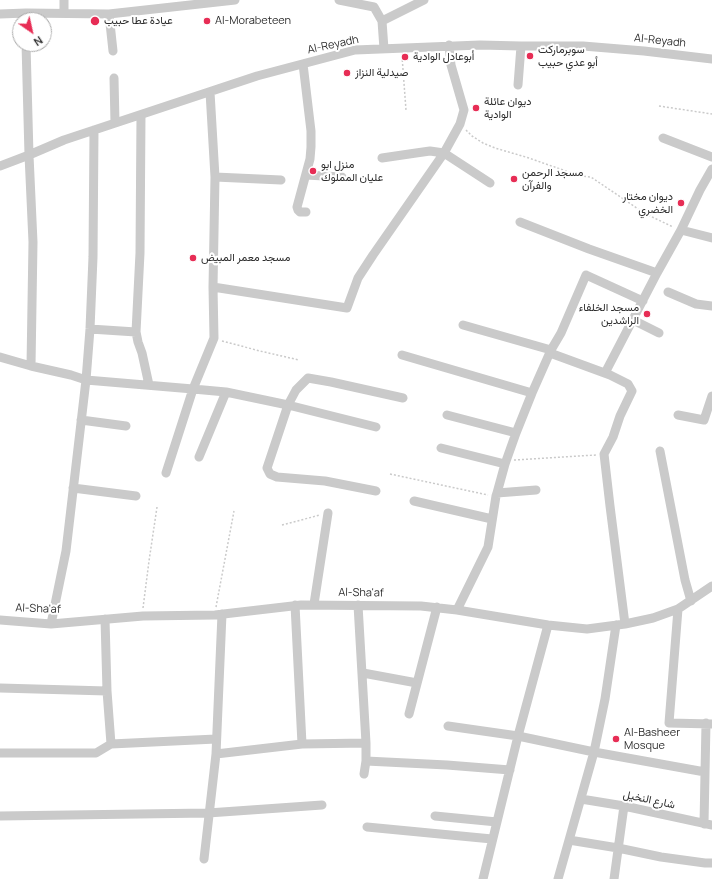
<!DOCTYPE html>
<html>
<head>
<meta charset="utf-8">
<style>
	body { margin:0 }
	#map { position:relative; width:712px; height:879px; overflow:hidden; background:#fff; font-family:Manrope,sans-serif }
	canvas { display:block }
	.north { position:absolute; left:12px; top:12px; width:40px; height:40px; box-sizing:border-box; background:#fff; border:1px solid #ababab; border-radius:50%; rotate:146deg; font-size:11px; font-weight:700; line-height:16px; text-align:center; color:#2d2d2d }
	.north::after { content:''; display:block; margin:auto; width:14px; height:18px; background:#e72d55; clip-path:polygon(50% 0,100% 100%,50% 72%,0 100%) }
</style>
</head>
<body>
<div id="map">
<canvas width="712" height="879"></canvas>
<div class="north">N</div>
</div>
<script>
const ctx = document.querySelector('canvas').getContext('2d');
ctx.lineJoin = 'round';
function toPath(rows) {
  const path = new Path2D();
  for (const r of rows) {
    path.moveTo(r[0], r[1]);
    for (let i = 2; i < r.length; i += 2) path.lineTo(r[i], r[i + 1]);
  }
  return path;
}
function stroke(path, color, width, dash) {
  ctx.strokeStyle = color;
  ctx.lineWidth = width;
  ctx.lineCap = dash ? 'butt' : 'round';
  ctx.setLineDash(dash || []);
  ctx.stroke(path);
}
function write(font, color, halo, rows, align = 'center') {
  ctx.font = font + ' Manrope,Vazirmatn,sans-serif';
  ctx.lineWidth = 4;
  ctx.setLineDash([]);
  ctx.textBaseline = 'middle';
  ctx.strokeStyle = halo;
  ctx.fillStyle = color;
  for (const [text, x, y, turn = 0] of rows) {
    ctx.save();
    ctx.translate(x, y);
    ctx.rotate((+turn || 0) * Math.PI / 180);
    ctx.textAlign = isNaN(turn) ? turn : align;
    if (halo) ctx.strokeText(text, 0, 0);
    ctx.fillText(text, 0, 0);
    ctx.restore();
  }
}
stroke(toPath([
	[402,56,406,110],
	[659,106,712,114],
	[466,130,472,136,483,143,495,148,529,158,580,176,591,177,644,213,673,227],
	[222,341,260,351,299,360],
	[514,460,596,455],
	[390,474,488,495],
	[282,525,320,515],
	[216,607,234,511],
	[143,608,149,561,157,507]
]), '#cacaca', 1.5, [2, 2]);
stroke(toPath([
	[64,0,64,13],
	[339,0,374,7,382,21],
	[0,14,26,13,109,14,235,0],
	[109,14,113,51],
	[26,44,29,155,33,242,31,366],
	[384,49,382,21,424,0],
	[303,64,311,131,311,147,310,159,297,207,298,210,300,212,306,212],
	[114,78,115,123],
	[518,85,521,46],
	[141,115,140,253,136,332,138,342,142,353,149,385],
	[663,138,712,157],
	[382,158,416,153,430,151,444,153,490,183],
	[0,166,29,155,64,140,257,76,355,50,480,45,521,46,583,46,644,51,712,59],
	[306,175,342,177],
	[215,177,281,180],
	[520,222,589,249,657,273],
	[681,230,712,238],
	[213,287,347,308,358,278,373,255,444,153,460,124,464,110,451,65,449,45],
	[668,292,696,304,712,306],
	[633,320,659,333],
	[463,325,551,350],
	[90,329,136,332],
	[550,353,610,375,628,384,632,391,620,416,613,437,604,454,610,506,625,624],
	[402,355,532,393],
	[0,357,31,366,71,375,86,380,193,389,226,392,288,405,376,427],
	[605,373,657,273,681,230,700,190,712,169],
	[447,415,516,433],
	[678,415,704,420,712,396],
	[81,420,126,426],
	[441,448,505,464],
	[660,451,685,580,691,601],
	[199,457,226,392],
	[166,473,193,389,214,338,213,287,215,177,210,92],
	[73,488,136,496],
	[376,491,325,481,277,477,270,474,267,468,288,405,296,390,308,378,331,382,403,398],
	[497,493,536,490],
	[414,501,492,519],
	[314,604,328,513],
	[295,605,302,744],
	[358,605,366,743,366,761,364,774],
	[678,609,669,723,712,724],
	[457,610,488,547,496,496,497,493,505,464,516,433,532,393,551,350,561,333,586,275,643,301],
	[105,619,107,691,111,744],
	[0,620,51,624,143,616,215,615,301,605,421,606,457,610,548,625,587,629,625,624,653,618,678,609,712,586],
	[51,624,66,551,86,380,90,329,93,257,94,130],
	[363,673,417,683],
	[0,688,107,691],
	[409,714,437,607],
	[448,726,518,736,594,752,705,772],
	[0,753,96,753,111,744,216,739],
	[216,754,302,744,366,743],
	[366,761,447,765,510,770],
	[581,799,624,806,712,825],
	[0,816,208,813,322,805],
	[435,816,497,822],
	[704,824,706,723],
	[367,827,492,839],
	[569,840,618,848,661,857,705,863,712,863],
	[204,859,216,754,222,614],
	[483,879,518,736,548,625],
	[558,879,594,752,605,699,616,625],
	[614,879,624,806]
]), '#cacaca', 9);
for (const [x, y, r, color] of [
	[95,21,5,"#e72d55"],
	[207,21,4,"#e72d55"],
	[530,56,4,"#e72d55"],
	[405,57,4,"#e72d55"],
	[347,73,4,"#e72d55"],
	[476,108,4,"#e72d55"],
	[313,171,4,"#e72d55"],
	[514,179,4,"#e72d55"],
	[681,203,4,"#e72d55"],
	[193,258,4,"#e72d55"],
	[647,314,4,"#e72d55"],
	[616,739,4,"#e72d55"]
]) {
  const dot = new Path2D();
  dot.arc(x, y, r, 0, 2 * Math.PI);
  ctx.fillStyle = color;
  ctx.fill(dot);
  stroke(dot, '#fff', 1.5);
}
write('11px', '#2d2d2d', '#fff', [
	["عيادة عطا حبيب",104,21],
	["Al-Morabeteen",215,21],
	["سوبرماركت",538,50],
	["أبو عدي حبيب",538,63],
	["أبوعادل الوادية",413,57],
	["صيدلية النزاز",355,73],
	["ديوان عائلة",484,102],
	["الوادية",484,115],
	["منزل ابو",321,165],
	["عليان المملوك",321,178],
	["مسجد الرحمن",522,173],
	["والفرآن",522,186],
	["ديوان مختار",673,197,"right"],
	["الخضري",673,210,"right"],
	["مسجد معمر المبيض",201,258],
	["مسجد الخلفاء",639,308,"right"],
	["الراشدين",639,321,"right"],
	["Al-Basheer",624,733],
	["Mosque",624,746]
], 'left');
write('11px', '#2d2d2d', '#fff', [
	["Al-Reyadh",660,41,6],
	["Al-Reyadh",333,45,-12],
	["Al-Sha'af",361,593,1],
	["Al-Sha'af",38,609,2],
	["شارع النخيل",649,800,12]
]);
</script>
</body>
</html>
